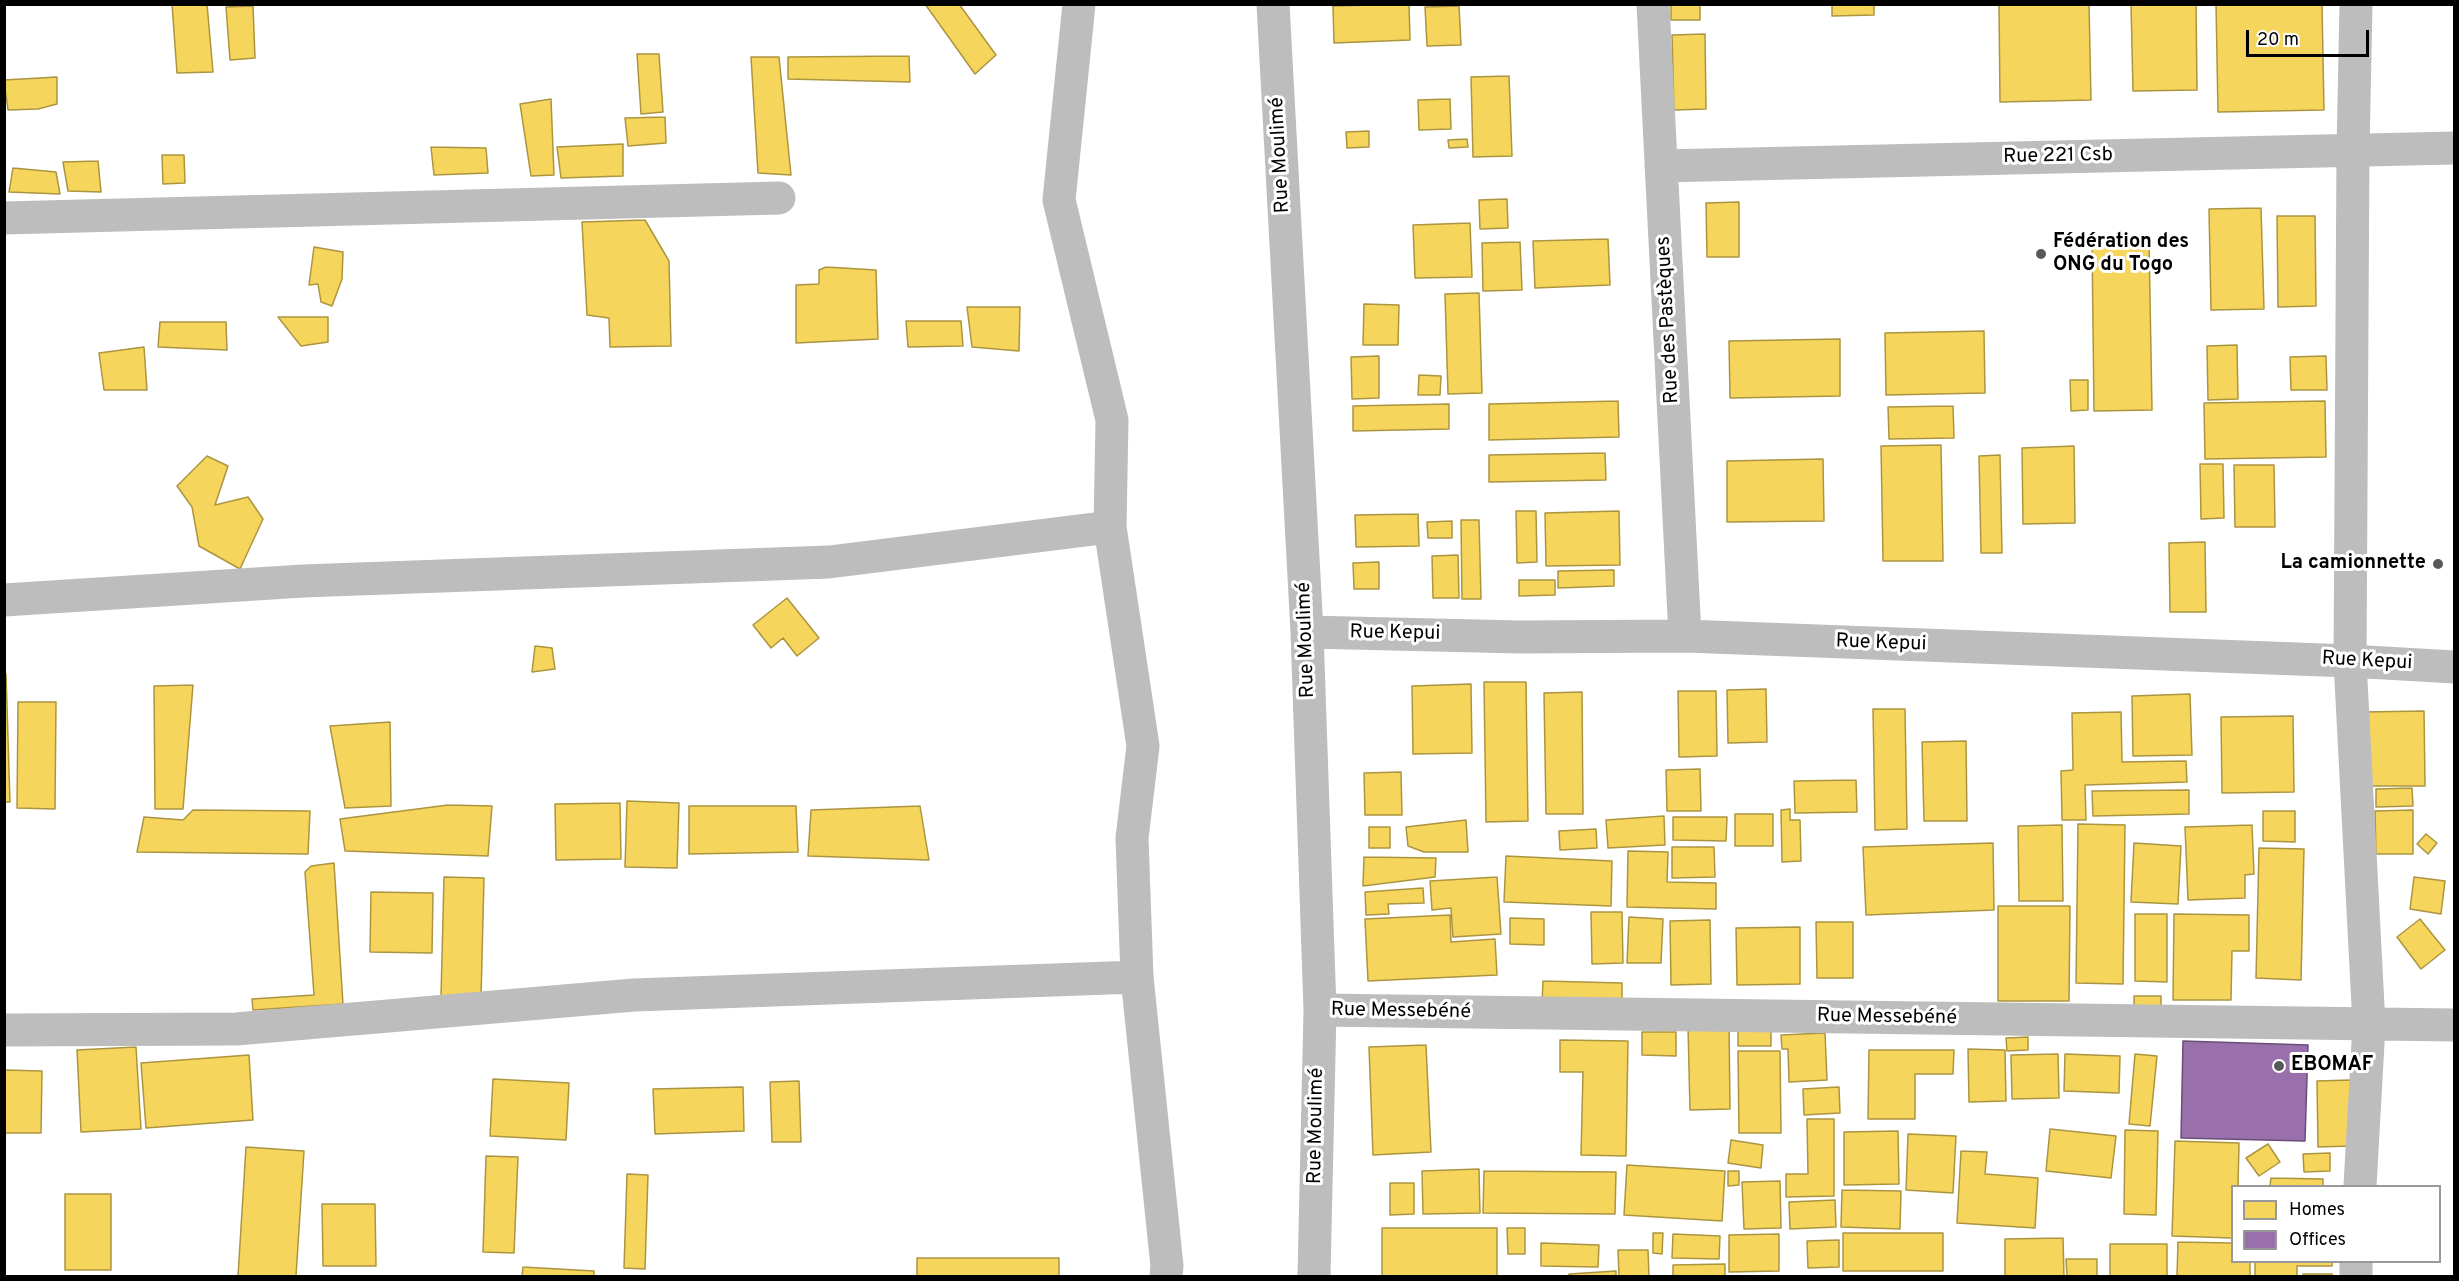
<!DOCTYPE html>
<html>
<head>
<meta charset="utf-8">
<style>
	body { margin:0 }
	#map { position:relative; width:2459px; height:1281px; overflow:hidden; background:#fff; font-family:Overpass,sans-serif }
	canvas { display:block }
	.frame { position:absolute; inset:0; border:6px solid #000; pointer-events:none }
	.legend { position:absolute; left:2231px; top:1185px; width:210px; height:78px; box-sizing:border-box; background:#fff; border:2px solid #999; margin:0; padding:8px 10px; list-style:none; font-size:18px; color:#000 }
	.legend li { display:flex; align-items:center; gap:12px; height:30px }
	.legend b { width:30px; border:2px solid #999 }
	.scale { position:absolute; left:2246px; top:30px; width:123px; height:27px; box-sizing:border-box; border:3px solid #000; border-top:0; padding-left:8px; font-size:18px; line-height:21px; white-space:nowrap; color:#000; -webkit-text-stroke:4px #fff; paint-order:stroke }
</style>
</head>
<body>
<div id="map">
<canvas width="2459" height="1281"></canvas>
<div class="frame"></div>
<ul class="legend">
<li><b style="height:16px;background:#f6d55c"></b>Homes</li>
<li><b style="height:16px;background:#9970ab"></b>Offices</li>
</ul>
<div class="scale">20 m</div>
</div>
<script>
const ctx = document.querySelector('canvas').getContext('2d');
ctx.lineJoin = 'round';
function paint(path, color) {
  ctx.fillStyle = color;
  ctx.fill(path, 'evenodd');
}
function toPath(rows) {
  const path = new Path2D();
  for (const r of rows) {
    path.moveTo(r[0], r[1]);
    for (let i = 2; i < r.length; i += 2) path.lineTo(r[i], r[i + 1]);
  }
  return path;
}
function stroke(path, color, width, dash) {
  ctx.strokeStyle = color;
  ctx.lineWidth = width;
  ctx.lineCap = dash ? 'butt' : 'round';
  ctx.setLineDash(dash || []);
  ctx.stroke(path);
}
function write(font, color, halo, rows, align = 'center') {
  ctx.font = font + ' Overpass,sans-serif';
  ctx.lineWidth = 6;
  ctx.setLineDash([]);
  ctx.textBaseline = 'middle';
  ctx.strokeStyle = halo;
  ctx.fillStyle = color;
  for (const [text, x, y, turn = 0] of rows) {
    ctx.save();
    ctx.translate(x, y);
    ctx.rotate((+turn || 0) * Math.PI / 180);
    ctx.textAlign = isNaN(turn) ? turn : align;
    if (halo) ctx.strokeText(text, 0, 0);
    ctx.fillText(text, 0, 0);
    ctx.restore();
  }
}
const homes = toPath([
	[172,4,207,4,213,72,177,73,172,4],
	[925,4,959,4,996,55,975,74,925,4],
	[1409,4,1410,40,1334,43,1333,6,1409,4],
	[1671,4,1700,4,1700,20,1671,20,1671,4],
	[1832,4,1874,4,1874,15,1832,16,1832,4],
	[1999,4,2089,4,2091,100,2000,102,1999,4],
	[2131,4,2196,4,2197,90,2133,91,2131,4],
	[2216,4,2322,4,2324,110,2218,112,2216,4],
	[253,6,255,58,230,60,226,7,253,6],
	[1459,6,1461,45,1427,46,1425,7,1459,6],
	[1705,34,1706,109,1674,110,1672,35,1705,34],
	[637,54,659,54,663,112,641,114,637,54],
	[909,56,910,82,788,79,788,57,909,56],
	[751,57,779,57,791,175,758,173,751,57],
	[1509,76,1512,156,1473,157,1471,77,1509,76],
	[57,77,57,104,38,109,8,110,4,80,57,77],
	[551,99,554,175,531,176,520,104,551,99],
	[1450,99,1451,129,1419,130,1418,100,1450,99],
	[665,117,666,143,628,146,625,118,665,117],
	[1369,131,1369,147,1347,148,1346,132,1369,131],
	[1467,139,1468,147,1449,148,1448,140,1467,139],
	[623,144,623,176,561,178,557,147,623,144],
	[431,147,486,148,488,173,434,175,431,147],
	[162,155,184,155,185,183,163,184,162,155],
	[98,161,101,192,68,191,63,162,98,161],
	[13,168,56,172,60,194,9,192,13,168],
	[1507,199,1508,228,1480,229,1479,200,1507,199],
	[1739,202,1739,257,1707,257,1706,203,1739,202],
	[2261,208,2264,309,2211,310,2209,209,2261,208],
	[2277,216,2315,216,2316,306,2278,307,2277,216],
	[645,220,669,261,671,346,610,347,609,318,587,315,582,222,645,220],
	[1470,223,1472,277,1415,278,1413,225,1470,223],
	[1608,239,1610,285,1535,288,1533,241,1608,239],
	[2149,240,2152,410,2094,411,2092,241,2149,240],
	[1520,242,1522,290,1483,291,1482,243,1520,242],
	[314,247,343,252,342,279,332,306,321,302,318,284,309,285,314,247],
	[826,267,876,270,878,339,796,343,796,285,819,284,819,270,826,267],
	[1479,293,1482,393,1448,394,1445,294,1479,293],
	[1364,304,1399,305,1398,345,1363,345,1364,304],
	[967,307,1020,307,1019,351,972,347,967,307],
	[278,317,328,317,328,342,301,346,278,317],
	[906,321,961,321,963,346,908,347,906,321],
	[160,322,226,322,227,350,158,347,160,322],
	[1984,331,1985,393,1886,395,1885,333,1984,331],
	[1840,339,1840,396,1730,398,1729,341,1840,339],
	[2237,345,2238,399,2208,400,2207,346,2237,345],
	[144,347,147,390,104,390,99,353,144,347],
	[1379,356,1379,398,1352,399,1351,357,1379,356],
	[2326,356,2327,390,2291,390,2290,357,2326,356],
	[1419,375,1441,376,1440,395,1418,395,1419,375],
	[2070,380,2088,380,2088,410,2071,411,2070,380],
	[1618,401,1619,437,1489,440,1489,404,1618,401],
	[2325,401,2326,457,2205,459,2204,403,2325,401],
	[1449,404,1449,429,1353,431,1353,406,1449,404],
	[1953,406,1954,438,1889,439,1888,407,1953,406],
	[1941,445,1943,561,1883,561,1881,446,1941,445],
	[2074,446,2075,523,2023,524,2022,448,2074,446],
	[1605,453,1606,480,1489,482,1489,455,1605,453],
	[2000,455,2002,553,1981,553,1979,456,2000,455],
	[207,456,228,466,215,505,248,497,263,519,240,569,199,546,192,507,177,486,207,456],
	[1823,459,1824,521,1727,522,1727,461,1823,459],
	[2200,464,2223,464,2224,518,2201,519,2200,464],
	[2234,465,2274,465,2275,527,2235,527,2234,465],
	[1516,511,1536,511,1537,562,1517,563,1516,511],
	[1619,511,1620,565,1546,566,1545,513,1619,511],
	[1418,514,1419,546,1356,547,1355,515,1418,514],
	[1461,520,1479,520,1481,599,1462,599,1461,520],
	[1452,521,1452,538,1428,538,1427,522,1452,521],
	[2205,542,2206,612,2170,612,2169,543,2205,542],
	[1458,555,1459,598,1433,598,1432,556,1458,555],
	[1379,562,1379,589,1354,589,1353,563,1379,562],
	[1614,570,1614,586,1558,588,1558,571,1614,570],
	[1519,580,1555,580,1555,595,1519,596,1519,580],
	[787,598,819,638,797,656,783,638,771,648,753,625,787,598],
	[535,646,552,648,555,669,532,672,535,646],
	[4,674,6,674,10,802,4,802,4,674],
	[1484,682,1526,682,1528,821,1486,822,1484,682],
	[1471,684,1472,753,1413,754,1412,686,1471,684],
	[193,685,183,809,155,809,154,686,193,685],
	[1766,689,1767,742,1728,743,1727,690,1766,689],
	[1678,691,1716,691,1717,756,1679,757,1678,691],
	[1582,692,1583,814,1546,814,1544,693,1582,692],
	[2190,694,2192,755,2133,756,2132,696,2190,694],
	[18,702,56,702,55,809,17,808,18,702],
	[1873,709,1905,709,1907,829,1875,830,1873,709],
	[2424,711,2425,786,2364,786,2363,712,2424,711],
	[2121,712,2122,762,2186,761,2187,782,2085,785,2086,820,2062,820,2061,771,2073,770,2072,713,2121,712],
	[2293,716,2294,792,2222,793,2221,717,2293,716],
	[390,722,391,806,345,808,330,726,390,722],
	[1966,741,1967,821,1924,821,1922,742,1966,741],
	[1700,769,1701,811,1667,811,1666,770,1700,769],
	[1401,772,1402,815,1365,815,1364,773,1401,772],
	[1856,780,1857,812,1795,813,1794,781,1856,780],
	[2412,788,2413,806,2376,807,2376,789,2412,788],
	[2189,790,2189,814,2093,816,2092,791,2189,790],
	[627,801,679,803,677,868,625,867,627,801],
	[620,803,621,859,556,860,555,804,620,803],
	[448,805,492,806,488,856,345,851,340,819,448,805],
	[689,806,796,806,798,852,689,854,689,806],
	[920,806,929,860,808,856,811,810,920,806],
	[1790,809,1790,820,1800,820,1801,861,1782,862,1781,810,1790,809],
	[193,810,310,811,308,854,137,852,144,817,183,820,193,810],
	[2413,810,2413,854,2376,854,2375,811,2413,810],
	[2263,811,2295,811,2295,842,2263,841,2263,811],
	[1735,814,1773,814,1773,846,1735,846,1735,814],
	[1664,816,1665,845,1608,848,1606,820,1664,816],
	[1673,817,1727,817,1726,841,1673,840,1673,817],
	[1466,820,1468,852,1424,852,1408,846,1406,827,1466,820],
	[2078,824,2125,825,2123,984,2076,983,2078,824],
	[2062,825,2063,901,2019,901,2018,826,2062,825],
	[2252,825,2254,874,2245,875,2245,898,2188,900,2185,827,2252,825],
	[1369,827,1390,827,1390,848,1369,848,1369,827],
	[1596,829,1597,848,1560,850,1559,831,1596,829],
	[2426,834,2437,843,2428,854,2417,844,2426,834],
	[1993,843,1994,910,1866,915,1863,847,1993,843],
	[2134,843,2181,846,2178,904,2131,902,2134,843],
	[1672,847,1714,847,1715,877,1672,878,1672,847],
	[2259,848,2304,849,2301,980,2256,978,2259,848],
	[1628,851,1668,852,1667,882,1716,883,1716,909,1627,907,1628,851],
	[1506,856,1612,861,1611,906,1504,902,1506,856],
	[1364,857,1436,858,1435,877,1363,886,1364,857],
	[334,863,343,1004,253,1010,252,999,314,995,305,872,311,866,334,863],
	[444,877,484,878,481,998,441,997,444,877],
	[1497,877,1501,934,1453,937,1451,908,1432,910,1430,881,1497,877],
	[2414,877,2445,881,2441,914,2410,909,2414,877],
	[1423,888,1424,903,1388,904,1389,914,1366,915,1365,892,1423,888],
	[371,892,433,893,432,953,370,952,371,892],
	[1998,906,2070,906,2069,1001,1998,1001,1998,906],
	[1591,912,1622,912,1623,963,1592,964,1591,912],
	[2135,914,2167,914,2167,982,2135,981,2135,914],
	[2174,914,2249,915,2249,951,2232,951,2231,1000,2173,1000,2174,914],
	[1450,915,1451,942,1495,939,1497,975,1368,981,1365,919,1450,915],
	[1629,917,1663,919,1661,963,1627,963,1629,917],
	[1510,918,1544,919,1544,945,1510,944,1510,918],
	[2420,919,2445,950,2421,969,2397,937,2420,919],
	[1710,920,1711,984,1671,985,1670,921,1710,920],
	[1816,922,1853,922,1853,978,1817,978,1816,922],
	[1800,927,1800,984,1737,985,1736,928,1800,927],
	[1543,981,1622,983,1622,1005,1542,1003,1543,981],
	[2134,996,2161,996,2161,1012,2134,1012,2134,996],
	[1729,1025,1730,1109,1690,1110,1688,1027,1729,1025],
	[1738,1029,1771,1029,1771,1046,1738,1046,1738,1029],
	[1642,1032,1676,1032,1676,1056,1642,1055,1642,1032],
	[1825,1033,1827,1080,1789,1082,1788,1049,1782,1049,1781,1035,1825,1033],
	[2028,1037,2028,1050,2007,1051,2006,1038,2028,1037],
	[1560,1040,1628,1041,1626,1156,1581,1155,1583,1072,1560,1072,1560,1040],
	[1426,1045,1431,1152,1373,1155,1369,1047,1426,1045],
	[136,1047,141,1129,81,1132,77,1050,136,1047],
	[1968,1049,2005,1050,2006,1101,1969,1102,1968,1049],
	[1869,1050,1954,1050,1953,1074,1915,1074,1915,1119,1868,1119,1869,1050],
	[1738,1051,1780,1051,1781,1133,1739,1133,1738,1051],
	[2058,1054,2059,1098,2012,1099,2011,1055,2058,1054],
	[2065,1054,2120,1056,2119,1093,2064,1091,2065,1054],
	[2135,1054,2157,1056,2150,1126,2129,1124,2135,1054],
	[249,1055,253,1120,146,1128,141,1063,249,1055],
	[4,1070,42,1071,41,1133,4,1133,4,1070],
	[493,1079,569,1083,566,1140,490,1136,493,1079],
	[2351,1080,2352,1146,2318,1147,2317,1081,2351,1080],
	[799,1081,801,1142,772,1142,770,1082,799,1081],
	[743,1087,744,1131,655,1134,653,1089,743,1087],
	[1839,1087,1840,1113,1804,1115,1803,1089,1839,1087],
	[1807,1119,1834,1119,1834,1196,1786,1197,1786,1174,1808,1174,1807,1119],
	[2050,1129,2116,1136,2111,1178,2046,1171,2050,1129],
	[2125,1130,2158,1131,2156,1215,2124,1214,2125,1130],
	[1898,1131,1899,1184,1844,1185,1844,1132,1898,1131],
	[1908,1134,1956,1136,1953,1193,1906,1190,1908,1134],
	[1731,1140,1763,1145,1761,1168,1728,1163,1731,1140],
	[2175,1141,2239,1143,2238,1186,2232,1186,2232,1238,2172,1236,2175,1141],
	[2268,1144,2280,1162,2259,1176,2246,1158,2268,1144],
	[246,1147,304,1151,296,1276,238,1276,246,1147],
	[1961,1151,1987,1152,1985,1174,2038,1178,2035,1228,1957,1223,1961,1151],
	[2330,1153,2330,1171,2304,1172,2303,1154,2330,1153],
	[486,1156,518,1157,514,1253,483,1252,486,1156],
	[1627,1165,1725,1171,1722,1221,1624,1215,1627,1165],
	[1479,1169,1480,1213,1423,1214,1422,1171,1479,1169],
	[1484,1171,1616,1172,1615,1214,1483,1213,1484,1171],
	[1728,1171,1739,1171,1739,1185,1728,1186,1728,1171],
	[627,1174,648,1175,645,1269,624,1268,627,1174],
	[2271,1178,2323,1179,2323,1186,2270,1186,2271,1178],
	[1780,1181,1781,1228,1744,1229,1742,1182,1780,1181],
	[1390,1183,1414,1183,1414,1214,1390,1215,1390,1183],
	[1842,1190,1901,1191,1900,1229,1841,1227,1842,1190],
	[65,1194,111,1194,111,1270,65,1270,65,1194],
	[1835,1200,1836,1227,1790,1229,1789,1202,1835,1200],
	[322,1204,375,1204,376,1266,323,1266,322,1204],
	[1382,1228,1497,1228,1497,1276,1382,1276,1382,1228],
	[1507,1228,1525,1228,1525,1254,1508,1254,1507,1228],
	[1653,1233,1663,1233,1662,1254,1653,1253,1653,1233],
	[1843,1233,1943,1233,1943,1271,1843,1271,1843,1233],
	[1673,1234,1720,1236,1719,1259,1672,1258,1673,1234],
	[1779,1234,1779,1271,1729,1272,1729,1235,1779,1234],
	[2063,1238,2064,1276,2005,1276,2005,1239,2063,1238],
	[1839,1240,1839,1267,1808,1268,1807,1241,1839,1240],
	[2178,1242,2232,1243,2232,1262,2250,1262,2250,1276,2177,1276,2178,1242],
	[1541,1243,1599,1245,1598,1267,1541,1266,1541,1243],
	[2110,1244,2167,1244,2167,1276,2110,1276,2110,1244],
	[1618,1250,1648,1250,1649,1276,1619,1276,1618,1250],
	[917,1258,1059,1258,1059,1276,917,1276,917,1258],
	[2066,1259,2097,1259,2097,1276,2067,1276,2066,1259],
	[2255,1262,2332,1262,2332,1266,2297,1266,2297,1276,2255,1276,2255,1262],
	[1725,1264,1725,1276,1673,1276,1673,1265,1725,1264],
	[523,1267,594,1271,594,1276,522,1276,523,1267],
	[1616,1271,1616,1276,1569,1276,1569,1274,1616,1271],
	[2303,1274,2332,1274,2333,1276,2303,1276,2303,1274]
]);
paint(homes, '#f6d55c');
stroke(homes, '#ac9540', 1.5);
const offices = toPath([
	[2183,1041,2308,1045,2305,1141,2181,1138,2183,1041]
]);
paint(offices, '#9970ab');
stroke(offices, '#6b4e78', 1.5);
stroke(toPath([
	[1079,4,1059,200,1112,420,1110,527,1143,746,1132,838,1137,977,1167,1266,1166,1276],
	[1273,4,1307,632,1320,1010,1314,1276],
	[1653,4,1685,636],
	[2356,4,2353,150,2350,661,2369,1025,2360,1186],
	[1661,166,2454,148],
	[4,218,779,198],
	[4,600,303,581,829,562,1110,527],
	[1307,632,1520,637,1685,636,2350,661,2454,667],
	[1320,1010,2454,1025],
	[4,1030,236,1029,634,995,1137,977],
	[2356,1276,2356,1262]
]), '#bdbdbd', 33);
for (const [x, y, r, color] of [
	[2041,254,6,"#595959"],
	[2438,564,6,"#595959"],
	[2279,1066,6,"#595959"]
]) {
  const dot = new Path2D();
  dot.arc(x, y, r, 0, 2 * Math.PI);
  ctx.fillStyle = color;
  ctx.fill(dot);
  stroke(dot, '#fff', 2);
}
write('20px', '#000', '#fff', [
	["Rue Moulimé",1281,155,-93],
	["Rue 221 Csb",2058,157,-1],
	["Rue des Pastèques",1669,320,-93],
	["Rue Kepui",1395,634,1],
	["Rue Moulimé",1307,640,-92],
	["Rue Kepui",1881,644,2],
	["Rue Kepui",2367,662,3],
	["Rue Messebéné",1401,1012,1],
	["Rue Messebéné",1887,1018,1],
	["Rue Moulimé",1317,1126,-89]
]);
write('bold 20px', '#000', '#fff', [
	["Fédération des",2053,243],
	["ONG du Togo",2053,266],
	["La camionnette",2426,564,"right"],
	["EBOMAF",2291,1066]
], 'left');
</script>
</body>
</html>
